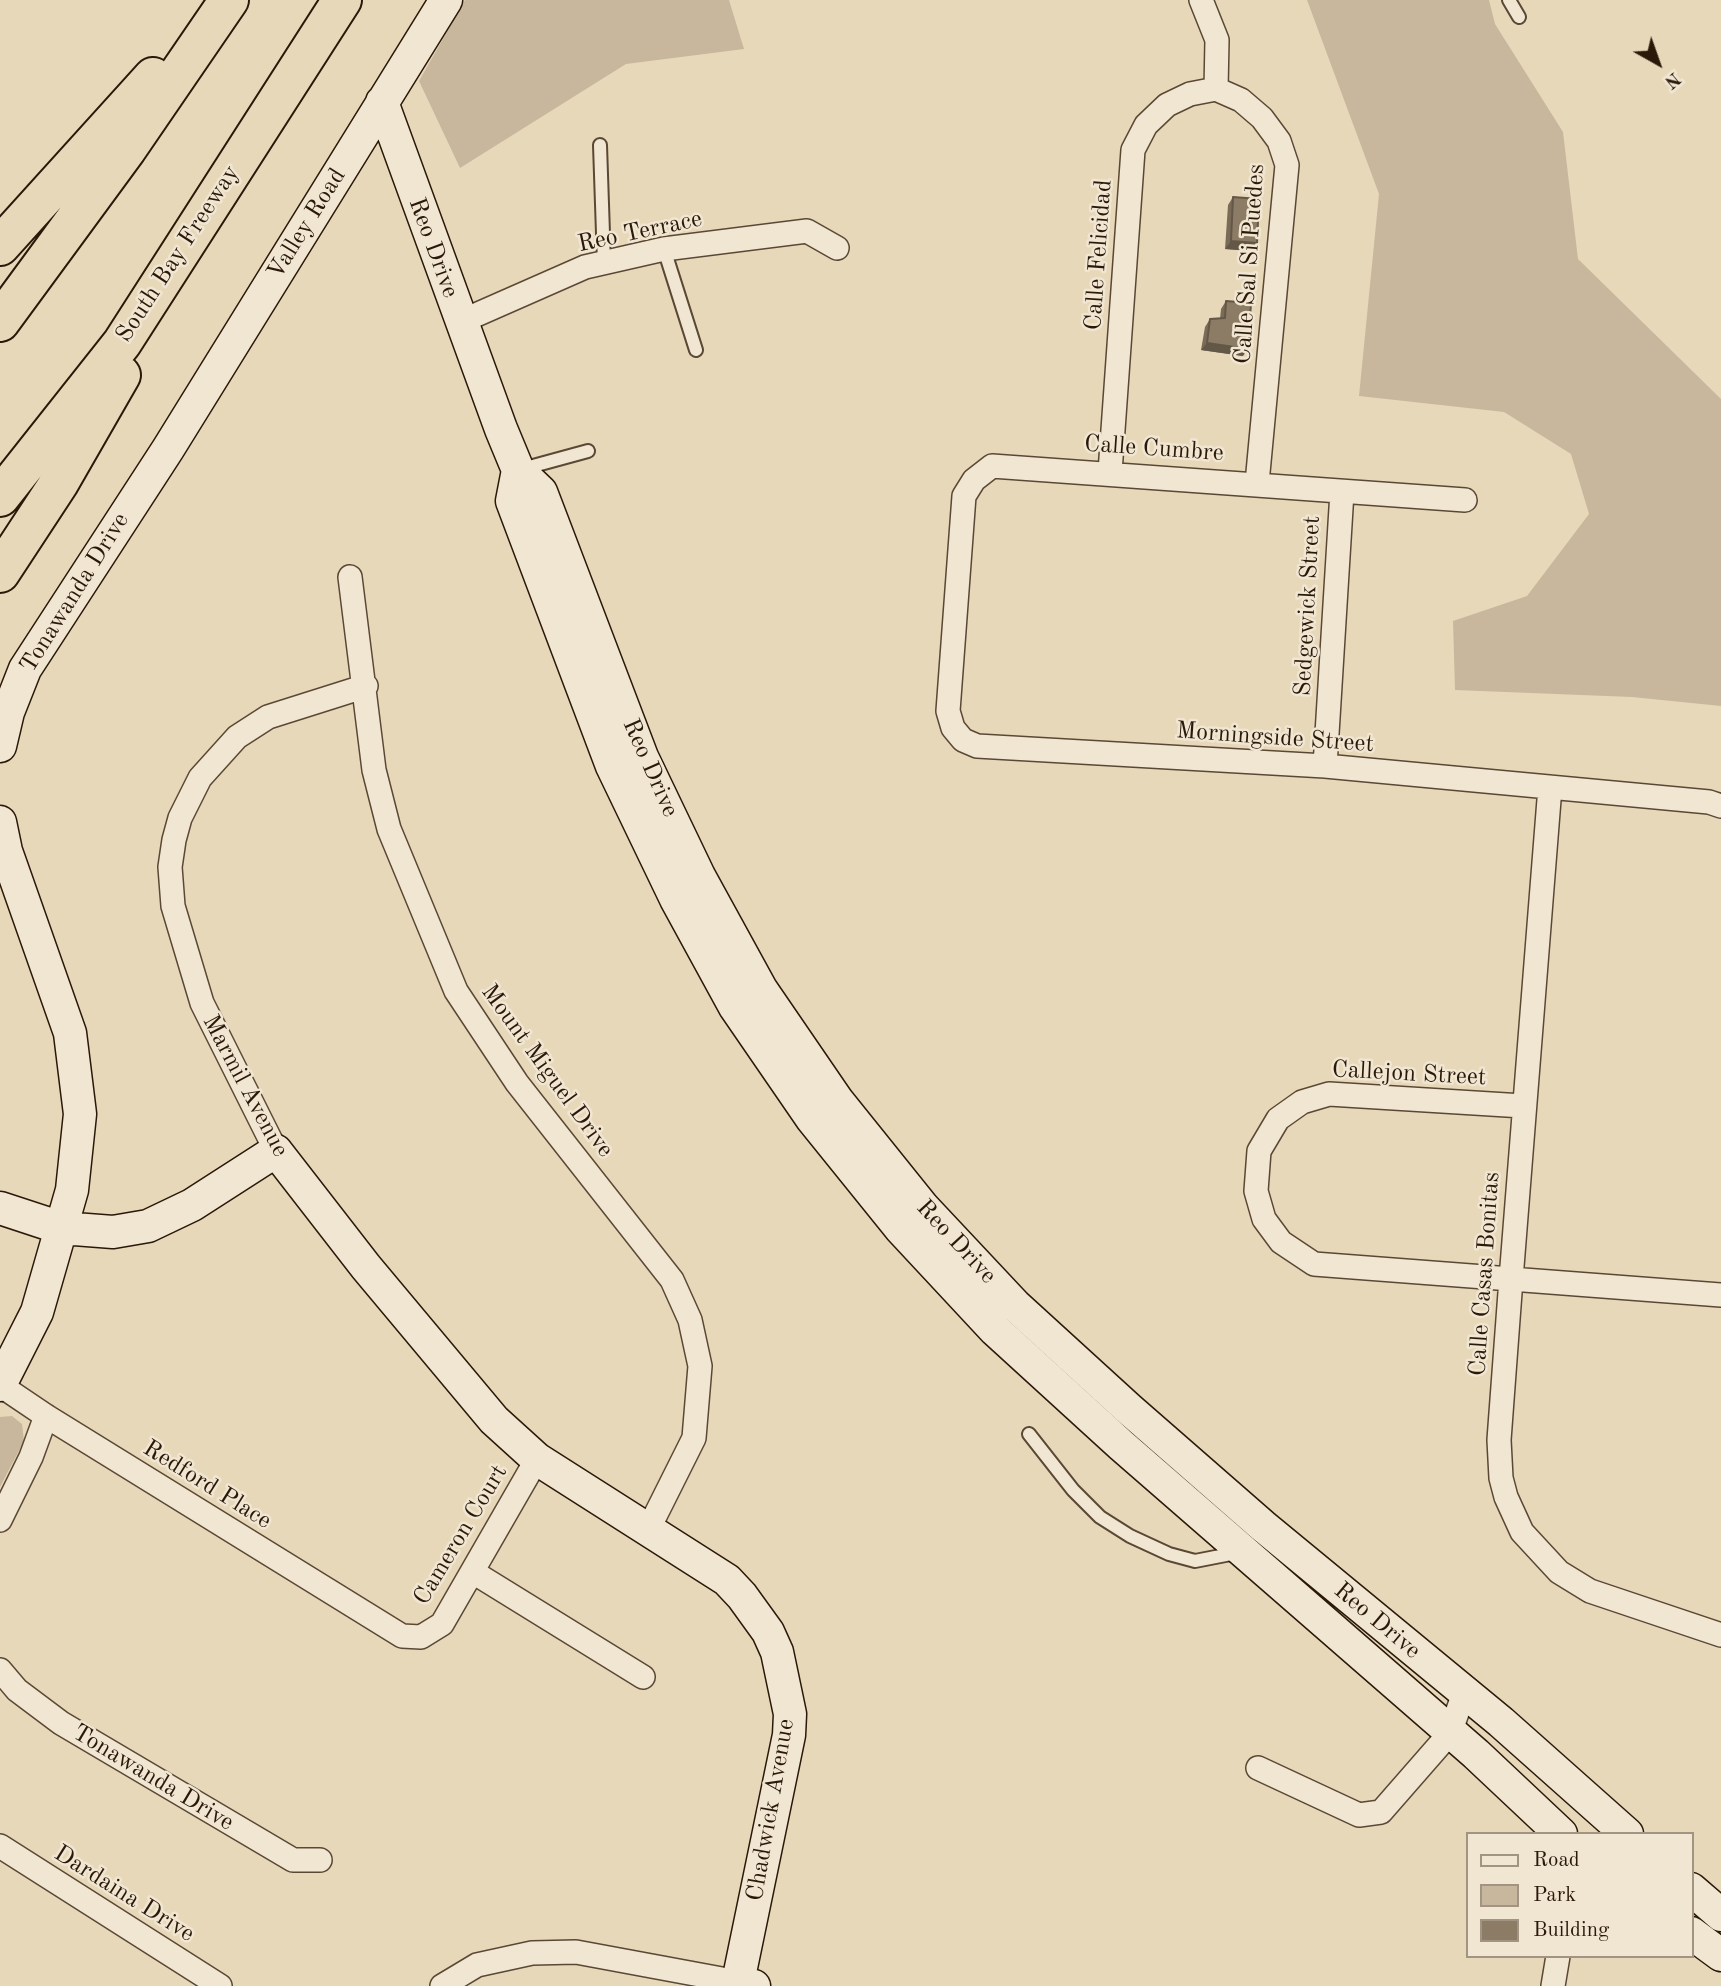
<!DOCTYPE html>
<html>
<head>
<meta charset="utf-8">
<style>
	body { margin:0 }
	#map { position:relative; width:1721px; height:1986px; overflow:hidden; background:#e8d8ba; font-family:"Old Standard TT",serif }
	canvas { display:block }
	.legend { position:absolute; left:1466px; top:1832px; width:228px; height:126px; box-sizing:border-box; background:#f0e6d2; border:2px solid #a19482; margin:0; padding:9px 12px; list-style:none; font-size:21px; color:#2a1809 }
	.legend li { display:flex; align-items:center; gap:14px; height:35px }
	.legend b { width:35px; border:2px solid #a19482 }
	.north { position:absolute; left:1623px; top:28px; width:70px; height:70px; -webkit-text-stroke:5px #f0e6d2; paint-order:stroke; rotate:140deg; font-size:19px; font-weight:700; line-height:28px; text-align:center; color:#2a1809 }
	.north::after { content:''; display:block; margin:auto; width:24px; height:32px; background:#2a1809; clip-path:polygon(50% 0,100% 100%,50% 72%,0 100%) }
</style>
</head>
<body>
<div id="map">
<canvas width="1721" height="1986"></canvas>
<ul class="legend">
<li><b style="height:9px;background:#f0e6d2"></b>Road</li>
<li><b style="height:19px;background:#c8b79c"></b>Park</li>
<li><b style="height:19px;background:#8d7c65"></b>Building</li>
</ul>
<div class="north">N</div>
</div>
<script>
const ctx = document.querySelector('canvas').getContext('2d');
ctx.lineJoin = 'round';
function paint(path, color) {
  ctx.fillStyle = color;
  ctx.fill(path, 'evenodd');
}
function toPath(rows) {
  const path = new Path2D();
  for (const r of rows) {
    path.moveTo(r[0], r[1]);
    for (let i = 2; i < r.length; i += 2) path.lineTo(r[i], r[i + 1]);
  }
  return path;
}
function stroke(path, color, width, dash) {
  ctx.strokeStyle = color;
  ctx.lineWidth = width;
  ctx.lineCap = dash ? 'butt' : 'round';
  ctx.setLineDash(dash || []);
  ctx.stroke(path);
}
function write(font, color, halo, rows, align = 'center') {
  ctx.font = font + ' "Old Standard TT",serif';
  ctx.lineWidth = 5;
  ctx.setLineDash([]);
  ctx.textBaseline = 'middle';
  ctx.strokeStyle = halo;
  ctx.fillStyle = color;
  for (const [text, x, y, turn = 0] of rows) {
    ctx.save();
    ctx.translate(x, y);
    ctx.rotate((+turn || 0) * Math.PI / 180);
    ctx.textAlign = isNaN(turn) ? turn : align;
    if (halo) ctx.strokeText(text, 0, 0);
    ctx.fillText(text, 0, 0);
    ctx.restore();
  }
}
paint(toPath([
	[465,0,729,0,744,49,626,64,460,168,419,81],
	[1307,0,1489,0,1495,24,1563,132,1578,259,1721,399,1721,706,1632,697,1455,690,1453,621,1527,596,1589,514,1571,454,1504,412,1359,396,1379,194],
	[12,1416,22,1424,24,1441,0,1487,0,1417]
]), '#c8b79c');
const lane = toPath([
	[1509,0,1519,17],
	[600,145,604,263],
	[664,249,696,350],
	[522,469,588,451],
	[1029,1434,1073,1490,1100,1517,1130,1536,1169,1554,1195,1561,1241,1552]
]);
const street = toPath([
	[1201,0,1217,40,1216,89],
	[460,322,585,267,664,249,807,231,837,248],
	[1110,472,1133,150,1146,125,1167,105,1190,94,1216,89,1241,100,1262,118,1279,141,1287,165,1257,483],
	[1465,500,992,466,974,480,964,496,948,711,953,728,963,740,977,746,1325,766,1709,802,1721,806],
	[350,577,374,770,389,829,456,991,517,1083,672,1280,690,1320,700,1366,694,1438,649,1528],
	[1325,766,1342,492],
	[1550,787,1511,1279,1499,1440,1501,1478,1506,1497,1522,1532,1559,1572,1590,1591,1721,1635],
	[1523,1106,1329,1094,1302,1102,1278,1119,1259,1151,1256,1191,1264,1219,1281,1242,1314,1264,1721,1295],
	[276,1151,202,1003,173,906,170,867,174,840,180,818,200,778,237,737,268,717,366,686],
	[0,1385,46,1416,402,1636,421,1637,442,1624,537,1459],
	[0,1520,31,1457,46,1416],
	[473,1572,643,1677],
	[0,1670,17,1690,61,1723,293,1860,320,1860],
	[1258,1768,1359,1815,1381,1812,1450,1733,1464,1693],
	[0,1846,220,1986],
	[442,1986,477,1965,532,1953,576,1952,738,1982],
	[1553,1986,1558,1956]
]);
const secondary = toPath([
	[382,102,501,429,518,470,541,492,642,757,699,876,761,989,837,1100,923,1207,1015,1305,1129,1409,1263,1526,1501,1722,1627,1834],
	[518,470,512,501,612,766,676,899,735,1007,812,1119,900,1228,995,1330,1121,1445,1476,1754,1561,1834],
	[0,746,8,712,25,669,168,449,446,0],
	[0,822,6,851,70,1033,80,1114,72,1190,37,1312,0,1385],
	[0,1208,61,1228,113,1232,148,1226,192,1205,276,1151,366,1267,494,1420,537,1459,727,1580,742,1596,768,1632,777,1652,790,1714,789,1735,738,1982,754,1986],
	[1691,1889,1721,1915],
	[1691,1933,1721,1955]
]);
const highway = toPath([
	[0,246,153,77],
	[0,322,127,149,229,0],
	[0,497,122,343,342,0],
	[0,573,59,483,121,375]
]);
stroke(lane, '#5a4835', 16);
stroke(street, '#5a4835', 26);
stroke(secondary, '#2a1809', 35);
stroke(highway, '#2a1809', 42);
stroke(lane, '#f0e6d2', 12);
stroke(street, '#f0e6d2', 23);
stroke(secondary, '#f0e6d2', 32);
stroke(highway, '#e8d8ba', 38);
paint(toPath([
	[1233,197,1252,251,1225,249,1228,205],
	[1226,301,1243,356,1201,350,1205,327,1210,319,1220,319,1221,309]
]), '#796b57');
paint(toPath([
	[1231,241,1257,243,1252,251,1225,249],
	[1207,343,1248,349,1243,356,1201,350]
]), '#635747');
const building = toPath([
	[1233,197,1259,199,1257,243,1231,241,1233,197],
	[1226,301,1251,303,1248,349,1207,343,1210,319,1225,318,1226,301]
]);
paint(building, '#8d7c65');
stroke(building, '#635747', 2);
write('24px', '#2a1809', '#f0e6d2', [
	["Valley Road",307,224,-58],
	["Reo Terrace",640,232,-12],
	["Reo Drive",433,248,70],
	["South Bay Freeway",178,254,-57],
	["Calle Felicidad",1099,255,-86],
	["Calle Sal Si Puedes",1250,264,-86],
	["Calle Cumbre",1154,449,4],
	["Tonawanda Drive",75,593,-58],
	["Sedgewick Street",1308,606,-87],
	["Morningside Street",1275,738,4],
	["Reo Drive",650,768,66],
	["Mount Miguel Drive",547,1071,54],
	["Callejon Street",1409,1074,3],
	["Marmil Avenue",245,1086,62],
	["Reo Drive",956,1242,47],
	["Calle Casas Bonitas",1485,1274,-86],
	["Redford Place",207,1485,32],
	["Cameron Court",461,1535,-59],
	["Reo Drive",1377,1621,40],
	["Tonawanda Drive",153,1778,31],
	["Chadwick Avenue",771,1810,-80],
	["Dardaina Drive",124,1894,32]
]);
</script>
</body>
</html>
